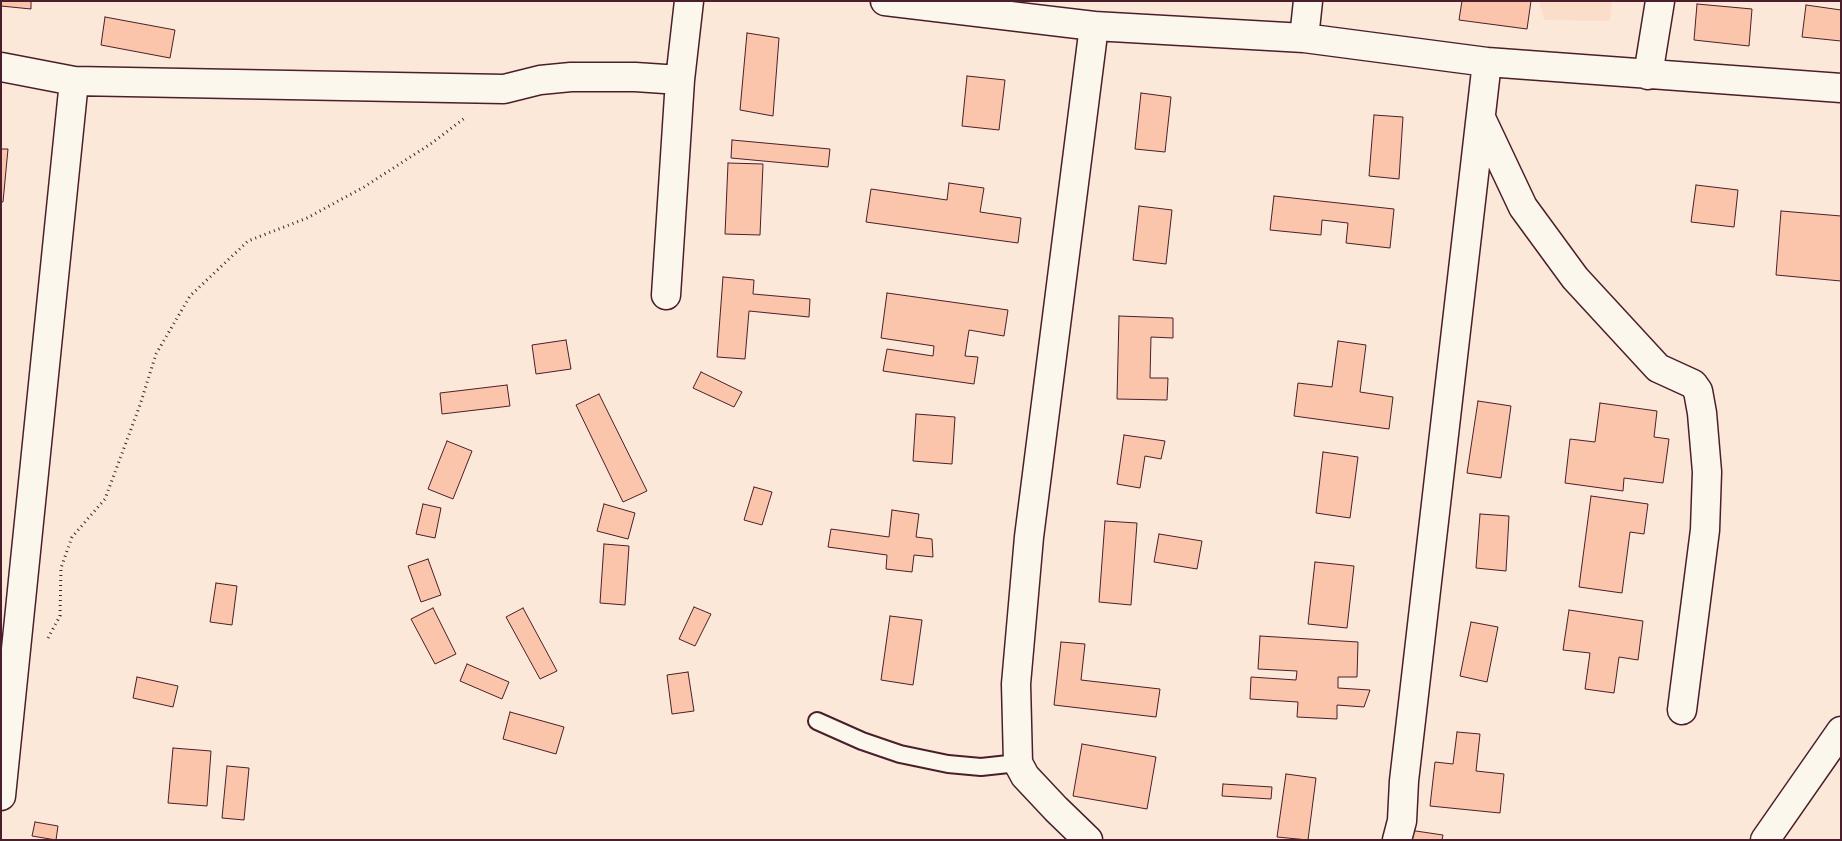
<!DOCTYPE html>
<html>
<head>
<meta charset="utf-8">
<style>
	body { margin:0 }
	#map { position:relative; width:1842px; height:841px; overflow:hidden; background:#fbe8d8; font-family:Mali,sans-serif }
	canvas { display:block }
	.frame { position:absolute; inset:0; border:2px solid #4a1f2b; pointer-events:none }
</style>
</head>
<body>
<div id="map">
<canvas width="1842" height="841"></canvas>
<div class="frame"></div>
</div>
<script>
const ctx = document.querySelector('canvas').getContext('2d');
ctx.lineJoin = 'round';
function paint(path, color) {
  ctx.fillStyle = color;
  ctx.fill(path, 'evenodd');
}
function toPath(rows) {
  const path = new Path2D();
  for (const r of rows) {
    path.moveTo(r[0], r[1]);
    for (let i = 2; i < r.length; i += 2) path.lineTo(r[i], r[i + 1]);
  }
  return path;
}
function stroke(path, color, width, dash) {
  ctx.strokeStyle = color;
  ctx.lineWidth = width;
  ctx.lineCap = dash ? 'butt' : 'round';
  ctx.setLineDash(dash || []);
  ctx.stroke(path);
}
paint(toPath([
	[1539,1,1612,1,1610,21,1544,20]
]), '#fbdeca');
const building = toPath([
	[1,1,31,1,31,9,1,6,1,1],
	[1462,1,1531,1,1527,29,1459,20,1462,1],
	[1697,4,1752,9,1749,46,1694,40,1697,4],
	[1806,5,1841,10,1841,41,1802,37,1806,5],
	[105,17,175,30,170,58,101,45,105,17],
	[747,33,779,38,773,116,740,110,747,33],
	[967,76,1005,80,999,130,962,126,967,76],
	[1141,93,1171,97,1165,152,1135,149,1141,93],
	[1374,115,1403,117,1399,179,1369,176,1374,115],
	[732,140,830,149,828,167,731,158,732,140],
	[1,149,8,149,3,202,1,202,1,149],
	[728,163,763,164,760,235,725,234,728,163],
	[949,183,984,188,980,212,1021,218,1018,243,866,222,871,189,947,200,949,183],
	[1696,185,1738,190,1734,227,1691,222,1696,185],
	[1274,196,1394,209,1390,248,1346,243,1348,223,1322,220,1321,235,1270,230,1274,196],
	[1139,206,1172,210,1166,264,1133,260,1139,206],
	[1781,211,1841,216,1841,281,1776,275,1781,211],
	[723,277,754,280,753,294,810,299,809,317,749,311,745,359,717,357,723,277],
	[887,293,1008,310,1004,336,969,330,965,356,978,357,974,384,883,371,887,349,933,356,934,346,881,338,887,293],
	[1119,316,1173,318,1173,338,1151,337,1150,378,1168,378,1167,400,1117,399,1119,316],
	[566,340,571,369,536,374,532,345,566,340],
	[1338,341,1366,345,1360,392,1393,397,1389,429,1294,416,1298,383,1332,387,1338,341],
	[701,372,742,392,734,407,693,388,701,372],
	[507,385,510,406,442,414,440,393,507,385],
	[599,394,647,491,623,502,576,405,599,394],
	[1478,401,1511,406,1501,478,1467,473,1478,401],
	[1600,403,1657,411,1654,437,1669,439,1663,483,1624,478,1623,491,1565,483,1570,439,1595,442,1600,403],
	[916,414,955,417,952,464,913,461,916,414],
	[1124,435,1165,441,1161,459,1145,456,1140,488,1117,484,1124,435],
	[447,441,472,451,453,499,428,489,447,441],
	[1323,452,1358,457,1350,518,1316,513,1323,452],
	[754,487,772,492,762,525,744,520,754,487],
	[1591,496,1648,504,1644,534,1630,532,1622,593,1579,587,1591,496],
	[423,504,441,508,435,538,416,534,423,504],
	[604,504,635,513,628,539,597,531,604,504],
	[892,510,919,514,916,537,932,539,933,557,914,555,912,572,886,569,887,555,828,547,831,529,889,537,892,510],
	[1480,514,1509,516,1506,571,1476,568,1480,514],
	[1105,521,1137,523,1131,605,1099,602,1105,521],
	[1159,534,1202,541,1197,569,1154,562,1159,534],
	[604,544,629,546,625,605,600,603,604,544],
	[428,559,441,595,421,602,408,566,428,559],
	[1315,562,1354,566,1347,628,1308,624,1315,562],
	[216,583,237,586,232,625,210,622,216,583],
	[694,607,711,614,695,646,679,639,694,607],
	[433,608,456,654,435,664,411,619,433,608],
	[523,608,557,671,540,679,506,617,523,608],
	[1569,610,1643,621,1638,660,1619,657,1614,693,1585,689,1590,653,1563,650,1569,610],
	[890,616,922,620,913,685,881,680,890,616],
	[1471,622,1498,627,1487,682,1460,676,1471,622],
	[1260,636,1358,642,1357,677,1338,677,1338,688,1370,690,1364,707,1337,705,1337,719,1297,717,1298,702,1250,699,1251,677,1296,680,1297,671,1258,669,1260,636],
	[1061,642,1085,644,1081,680,1160,689,1156,717,1054,705,1061,642],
	[467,664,509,682,502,699,460,681,467,664],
	[688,672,694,711,672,714,667,675,688,672],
	[137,677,178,686,173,707,133,698,137,677],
	[510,712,564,727,556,754,503,739,510,712],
	[1457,732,1480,734,1476,771,1504,774,1500,813,1430,806,1435,762,1453,764,1457,732],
	[1082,744,1156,757,1147,809,1073,796,1082,744],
	[173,748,211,751,207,806,168,803,173,748],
	[227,766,249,768,244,820,222,818,227,766],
	[1286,774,1316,778,1308,840,1277,837,1286,774],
	[1223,784,1272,787,1271,799,1222,796,1223,784],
	[35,822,58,826,56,840,32,836,35,822],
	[1409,830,1443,835,1442,840,1408,840,1409,830]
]);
paint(building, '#fac5ab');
stroke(building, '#4a1f2b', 1);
const lane = toPath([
	[817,721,862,741,900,754,948,764,981,767,1018,763]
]);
const street = toPath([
	[885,1,1094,26,1304,38,1487,62,1841,88],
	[1304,38,1308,1],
	[1,67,74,81,504,89,540,80,571,77,635,77,680,80],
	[1648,75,1660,1],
	[1481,118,1523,207,1575,278,1658,368,1693,384,1698,391,1702,413,1707,472,1705,530,1682,710],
	[666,295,680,80,689,1],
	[1,796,74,81],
	[1088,840,1056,809,1025,776,1018,763,1016,684,1029,537,1094,26],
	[1397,840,1402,821,1404,781,1487,62]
]);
const secondary = toPath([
	[1765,840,1841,731]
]);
stroke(lane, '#4a1f2b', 20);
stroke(street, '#4a1f2b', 31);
stroke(secondary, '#4a1f2b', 31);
stroke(toPath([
	[48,638,60,616,61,568,72,537,105,499,140,405,156,354,190,296,248,241,307,218,364,187,432,143,466,117]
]), '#4a1f2b', 3, [1, 4]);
stroke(lane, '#fbf7ec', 16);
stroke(street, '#fbf7ec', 28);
stroke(secondary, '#fbf7ec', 28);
</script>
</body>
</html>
